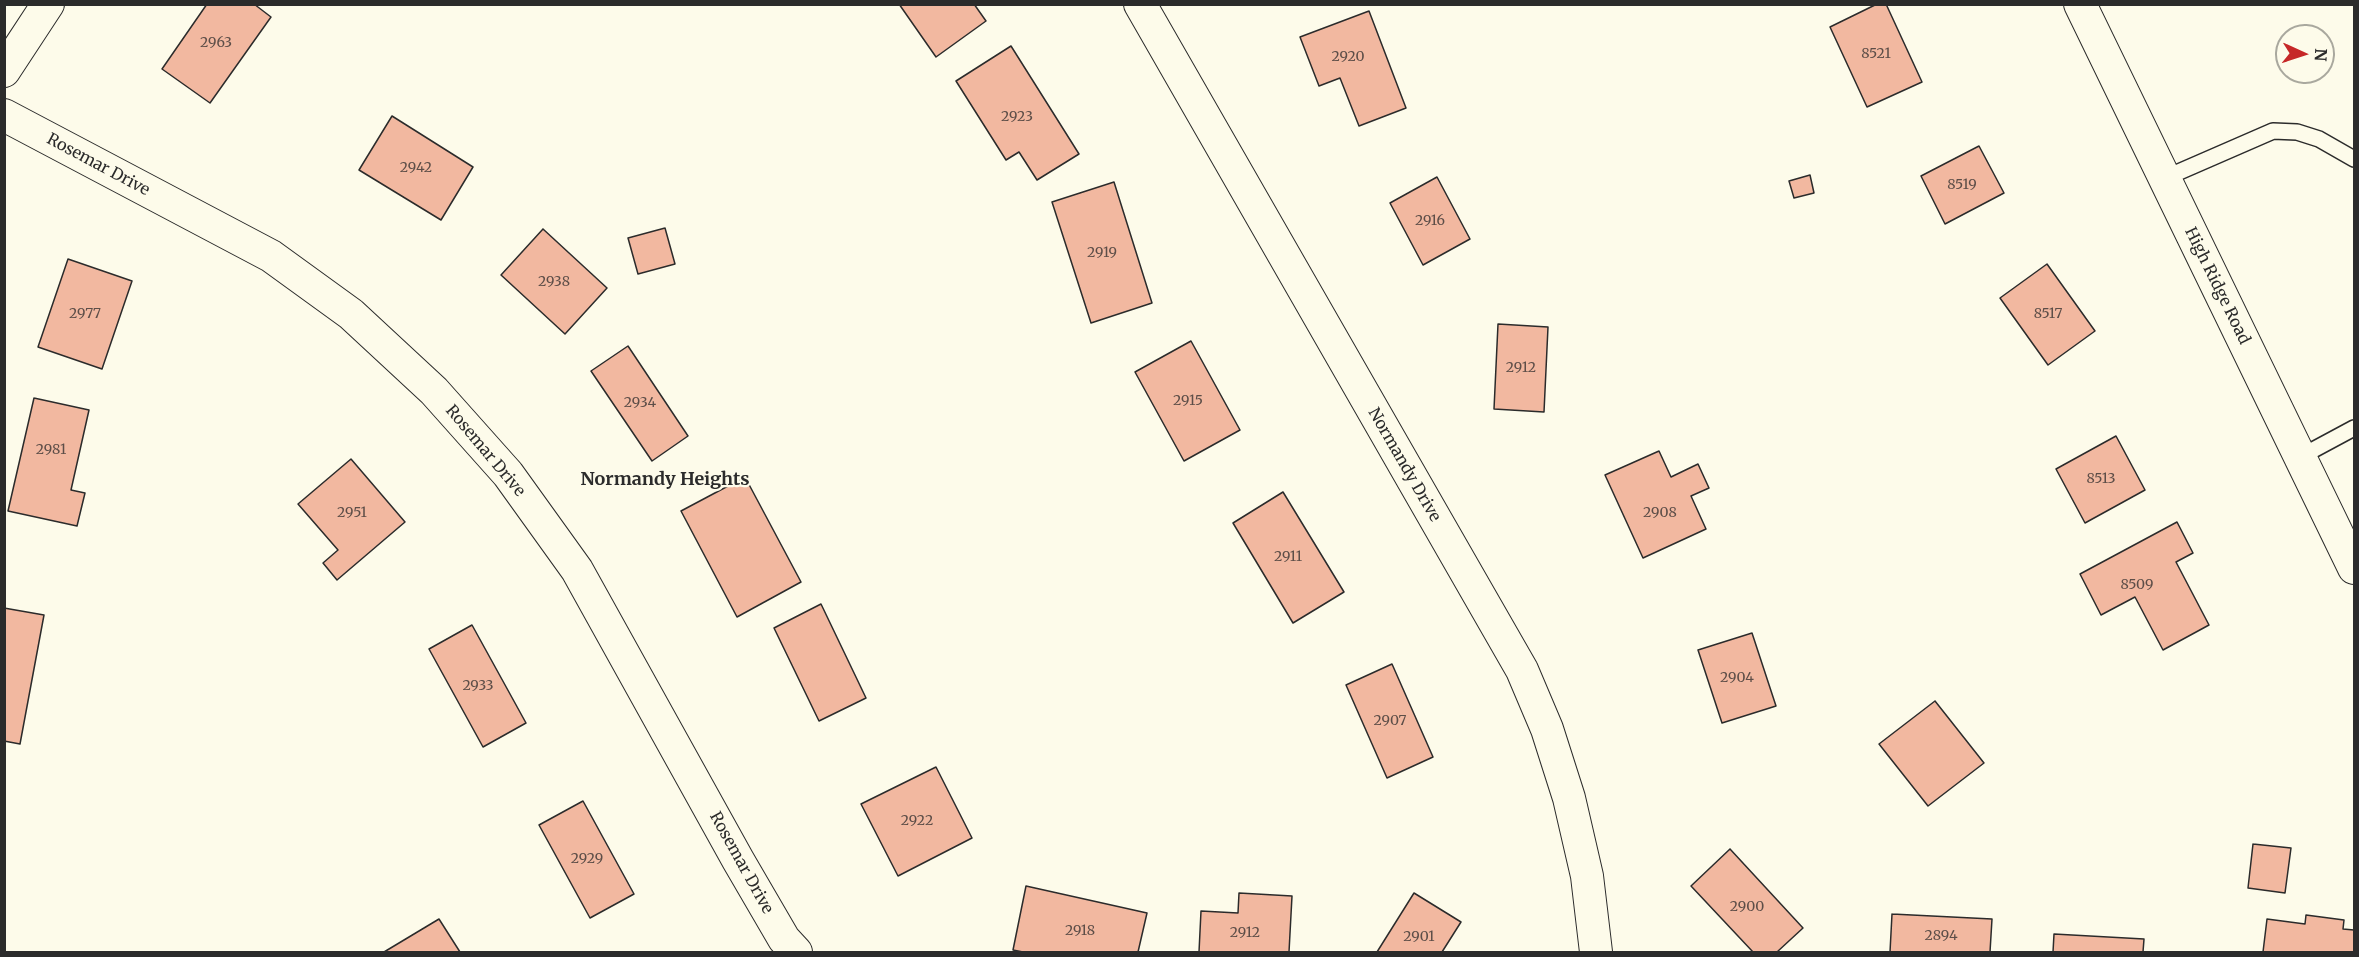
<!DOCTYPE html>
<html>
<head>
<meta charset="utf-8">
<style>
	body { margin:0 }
	#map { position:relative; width:2359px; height:957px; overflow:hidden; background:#fdfbea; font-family:Merriweather,serif }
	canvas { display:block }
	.frame { position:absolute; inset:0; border:6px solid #2b2b2b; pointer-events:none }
	.north { position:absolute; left:2275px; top:24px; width:60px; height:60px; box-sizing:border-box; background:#fdfbea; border:2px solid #a9a89e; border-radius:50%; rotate:93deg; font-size:16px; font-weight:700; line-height:24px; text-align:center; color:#2b2b2b }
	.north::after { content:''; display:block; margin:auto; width:21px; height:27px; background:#c62828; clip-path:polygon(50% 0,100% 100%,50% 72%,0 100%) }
</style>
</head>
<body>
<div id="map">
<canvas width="2359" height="957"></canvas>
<div class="frame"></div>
<div class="north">N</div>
</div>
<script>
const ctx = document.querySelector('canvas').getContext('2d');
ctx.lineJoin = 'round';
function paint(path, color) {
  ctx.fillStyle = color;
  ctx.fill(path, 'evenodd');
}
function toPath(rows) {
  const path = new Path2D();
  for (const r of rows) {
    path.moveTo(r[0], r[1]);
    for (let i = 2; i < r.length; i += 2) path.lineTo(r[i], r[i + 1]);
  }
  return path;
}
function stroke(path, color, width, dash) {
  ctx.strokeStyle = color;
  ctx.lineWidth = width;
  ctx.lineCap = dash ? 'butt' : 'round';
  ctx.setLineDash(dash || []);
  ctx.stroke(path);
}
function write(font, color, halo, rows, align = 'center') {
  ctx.font = font + ' Merriweather,serif';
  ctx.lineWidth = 4.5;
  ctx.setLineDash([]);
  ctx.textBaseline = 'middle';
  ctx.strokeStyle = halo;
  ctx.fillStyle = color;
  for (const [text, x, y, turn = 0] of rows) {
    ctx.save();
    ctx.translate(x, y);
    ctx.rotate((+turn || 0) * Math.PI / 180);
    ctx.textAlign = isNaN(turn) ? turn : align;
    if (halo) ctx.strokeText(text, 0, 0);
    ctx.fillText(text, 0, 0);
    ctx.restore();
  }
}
const building = toPath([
	[207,4,254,4,271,17,210,103,162,69,207,4],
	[899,4,974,4,986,21,936,57,899,4],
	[1877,4,1886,4,1922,82,1867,107,1830,27,1877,4],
	[1369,11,1406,108,1359,126,1340,78,1319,86,1300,37,1369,11],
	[1011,46,1079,154,1037,180,1019,152,1006,160,956,81,1011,46],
	[392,116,473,167,441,220,359,170,392,116],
	[1979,146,2004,193,1945,224,1921,176,1979,146],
	[1810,175,1814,193,1794,198,1789,181,1810,175],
	[1437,177,1470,239,1423,265,1390,203,1437,177],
	[1114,182,1152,303,1091,323,1052,202,1114,182],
	[665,228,675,264,638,274,628,238,665,228],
	[543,229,607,288,565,334,501,275,543,229],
	[68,259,132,281,102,369,38,347,68,259],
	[2047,264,2095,331,2048,365,2000,298,2047,264],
	[1498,324,1548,327,1544,412,1494,409,1498,324],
	[1191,341,1240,430,1184,461,1135,372,1191,341],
	[628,346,688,436,652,461,591,371,628,346],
	[34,398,89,410,71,490,85,493,77,526,8,511,34,398],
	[2116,436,2145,490,2085,523,2056,469,2116,436],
	[1659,451,1671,477,1698,464,1709,488,1691,496,1706,529,1643,558,1605,475,1659,451],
	[351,459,405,522,337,580,323,563,338,550,298,504,351,459],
	[745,477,801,582,737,617,681,511,745,477],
	[1283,492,1344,592,1293,623,1233,523,1283,492],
	[2177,522,2193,553,2176,562,2209,625,2163,650,2135,597,2101,615,2080,574,2177,522],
	[821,604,866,698,819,721,774,628,821,604],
	[4,608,44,615,20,744,4,741,4,608],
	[472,625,526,723,483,747,429,649,472,625],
	[1752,633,1776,706,1722,723,1698,650,1752,633],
	[1392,664,1433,757,1387,778,1346,685,1392,664],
	[1935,701,1984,763,1928,806,1879,744,1935,701],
	[936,767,972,838,898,876,861,804,936,767],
	[583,801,634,894,590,918,539,825,583,801],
	[2253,844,2291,848,2285,893,2248,888,2253,844],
	[1730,849,1803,928,1777,952,1753,952,1691,886,1730,849],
	[1026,886,1147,913,1138,952,1023,952,1013,950,1026,886],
	[1239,893,1292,896,1289,952,1199,952,1201,911,1238,913,1239,893],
	[1414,893,1461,922,1442,952,1377,952,1414,893],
	[1892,914,1992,919,1990,952,1890,952,1892,914],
	[2306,915,2344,920,2343,929,2354,930,2354,952,2263,952,2267,919,2305,924,2306,915],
	[439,919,460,952,384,952,439,919],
	[2054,934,2144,939,2143,952,2053,952,2054,934]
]);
paint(building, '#f2b8a0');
stroke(building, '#2b2b2b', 1.5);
const lane = toPath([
	[2165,178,2273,131,2297,132,2319,139,2354,159],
	[2300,457,2354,428]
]);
const street = toPath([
	[1140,4,1522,670,1547,729,1569,798,1587,876,1596,952],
	[2080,4,2354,568],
	[4,71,48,4],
	[4,115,271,256,351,314,434,391,508,474,577,570,738,860,784,939,796,952]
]);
stroke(lane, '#2b2b2b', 18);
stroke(street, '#2b2b2b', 34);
stroke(lane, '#fdfbea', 15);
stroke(street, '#fdfbea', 32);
write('14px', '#5d4e48', null, [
	["2963",216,43],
	["8521",1876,54],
	["2920",1348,57],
	["2923",1017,117],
	["2942",416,168],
	["8519",1962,185],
	["2916",1430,221],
	["2919",1102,253],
	["2938",554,282],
	["2977",85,314],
	["8517",2048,314],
	["2912",1521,368],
	["2915",1188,401],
	["2934",640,403],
	["2981",51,450],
	["8513",2101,479],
	["2951",352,513],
	["2908",1660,513],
	["2911",1288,557],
	["8509",2137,585],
	["2904",1737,678],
	["2933",478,686],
	["2907",1390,721],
	["2922",917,821],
	["2929",587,859],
	["2900",1747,907],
	["2918",1080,931],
	["2912",1245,933],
	["2894",1941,936],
	["2901",1419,937]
]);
write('16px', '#2b2b2b', '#fdfbea', [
	["Rosemar Drive",98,165,28],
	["High Ridge Road",2217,286,64],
	["Rosemar Drive",485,451,50],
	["Normandy Drive",1404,465,60],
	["Rosemar Drive",741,863,61]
]);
write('bold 18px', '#2b2b2b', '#fdfbea', [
	["Normandy Heights",665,480]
]);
</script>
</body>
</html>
